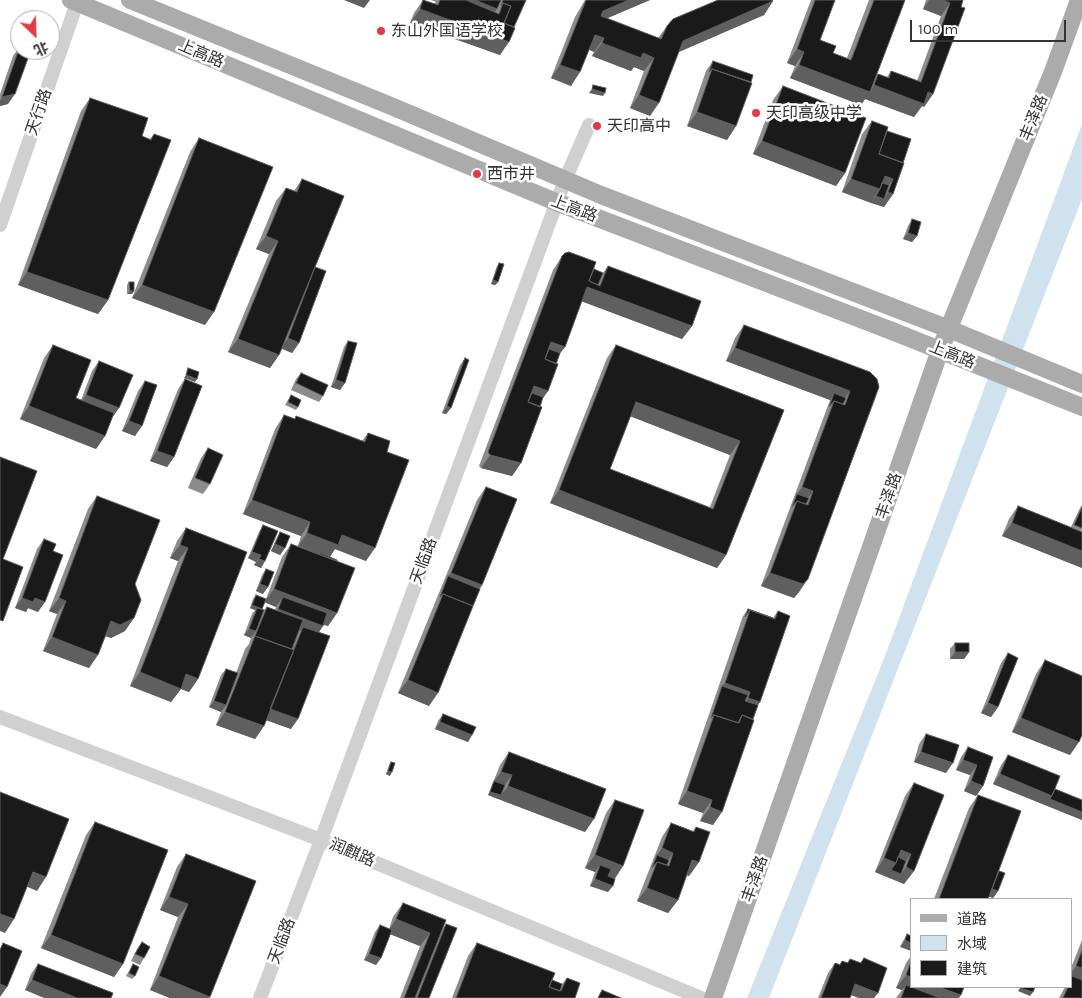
<!DOCTYPE html>
<html>
<head>
<meta charset="utf-8">
<style>
	body { margin:0 }
	#map { position:relative; width:1082px; height:998px; overflow:hidden; background:#fff; font-family:Karla,"Noto Sans SC",sans-serif }
	canvas { display:block }
	.legend { position:absolute; left:910px; top:898px; width:162px; height:90px; box-sizing:border-box; background:#fff; border:1px solid #adadad; margin:0; padding:6px 9px; list-style:none; font-size:15px; color:#333 }
	.legend li { display:flex; align-items:center; gap:10px; height:25px }
	.legend b { width:25px; border:1px solid #adadad }
	.north { position:absolute; left:10px; top:10px; width:50px; height:50px; box-sizing:border-box; background:#fff; border:1px solid #adadad; border-radius:50%; rotate:156deg; font-size:14px; font-weight:700; line-height:20px; text-align:center; color:#333 }
	.north::after { content:''; display:block; margin:auto; width:18px; height:22px; background:#e63946; clip-path:polygon(50% 0,100% 100%,50% 72%,0 100%) }
	.scale { position:absolute; left:910px; top:20px; width:156px; height:22px; box-sizing:border-box; border:2px solid #333; border-top:0; padding-left:6px; font-size:15px; line-height:18px; white-space:nowrap; color:#333; -webkit-text-stroke:4px #fff; paint-order:stroke }
</style>
</head>
<body>
<div id="map">
<canvas width="1082" height="998"></canvas>
<ul class="legend">
<li><b style="height:6px;background:#ababab"></b>道路</li>
<li><b style="height:14px;background:#cfe2ee"></b>水域</li>
<li><b style="height:14px;background:#1a1a1a"></b>建筑</li>
</ul>
<div class="north">北</div>
<div class="scale">100 m</div>
</div>
<script>
const ctx = document.querySelector('canvas').getContext('2d');
ctx.lineJoin = 'round';
function paint(path, color) {
  ctx.fillStyle = color;
  ctx.fill(path, 'evenodd');
}
function toPath(rows) {
  const path = new Path2D();
  for (const r of rows) {
    path.moveTo(r[0], r[1]);
    for (let i = 2; i < r.length; i += 2) path.lineTo(r[i], r[i + 1]);
  }
  return path;
}
function stroke(path, color, width, dash) {
  ctx.strokeStyle = color;
  ctx.lineWidth = width;
  ctx.lineCap = dash ? 'butt' : 'round';
  ctx.setLineDash(dash || []);
  ctx.stroke(path);
}
function write(font, color, halo, rows, align = 'center') {
  ctx.font = font + ' Karla,"Noto Sans SC",sans-serif';
  ctx.lineWidth = 5;
  ctx.setLineDash([]);
  ctx.textBaseline = 'middle';
  ctx.strokeStyle = halo;
  ctx.fillStyle = color;
  for (const [text, x, y, turn = 0] of rows) {
    ctx.save();
    ctx.translate(x, y);
    ctx.rotate((+turn || 0) * Math.PI / 180);
    ctx.textAlign = isNaN(turn) ? turn : align;
    if (halo) ctx.strokeText(text, 0, 0);
    ctx.fillText(text, 0, 0);
    ctx.restore();
  }
}
paint(toPath([
	[1082,124,1082,199,769,998,747,998,885,656]
]), '#cfe2ee');
stroke(toPath([
	[0,225,78,0],
	[0,717,321,840,701,998],
	[260,998,321,840,565,180,589,125]
]), '#d0d0d0', 14);
stroke(toPath([
	[71,0,556,202,892,331,1082,407],
	[130,0,391,106,601,195,949,329,1082,384],
	[713,998,940,350,1054,69,1079,0]
]), '#ababab', 18);
paint(toPath([
	[423,0,434,4,436,2,431,0,526,0,500,55,410,23,414,13],
	[585,0,650,0,607,18,658,38,667,26,773,1,764,15,679,52,650,116,630,108,644,71,634,67,631,71,592,56,594,52,589,49,571,86,551,78,575,17],
	[811,0,835,0,820,40,833,53,847,58,869,0,905,0,875,79,878,74,887,77,891,71,917,81,941,16,923,9,926,0,963,0,933,94,924,107,922,106,914,117,865,99,861,105,790,78,795,66,787,63],
	[20,46,8,104,0,106,0,94,13,56],
	[713,61,736,126,727,140,687,126,706,71],
	[783,86,845,173,836,186,753,154,773,100],
	[90,98,142,136,150,139,154,134,108,300,98,314,18,285,81,111],
	[872,121,887,131,903,163,893,194,884,207,842,192,862,134],
	[199,138,205,325,132,298,190,152],
	[302,179,315,267,299,343,292,353,282,349,279,355,270,368,228,352,269,254,256,249,276,201,286,188,294,191],
	[912,219,917,236,912,242,903,239,908,226],
	[562,256,603,273,608,266,692,326,682,339,582,301,565,347,560,353,548,391,543,397,521,463,512,476,481,468,479,466,553,270],
	[499,263,498,282,495,285,491,284,497,266],
	[129,282,134,291,132,294,127,294,127,285],
	[744,325,870,372,799,592,794,598,761,586,830,400,726,361,735,338],
	[348,341,345,383,340,390,331,387,344,347],
	[53,345,76,398,81,400,92,371,99,361,112,418,105,436,96,449,20,419,44,358],
	[616,345,784,410,726,555,717,568,550,503,607,358],
	[630,416,730,455,710,507,610,469],
	[465,358,451,408,446,414,442,413,460,365],
	[301,373,323,396,319,402,291,390,296,379],
	[185,379,174,457,167,467,150,461,178,389],
	[145,381,135,436,122,431,138,391],
	[291,395,298,407,296,410,285,405],
	[284,415,294,419,296,416,362,441,368,433,387,452,366,561,335,549,330,557,337,613,328,626,323,625,319,632,291,729,266,720,264,726,255,739,216,725,221,712,209,707,221,675,226,669,236,673,245,649,249,644,251,638,244,635,252,614,255,610,250,608,253,599,256,595,266,599,282,557,291,544,298,546,301,536,243,514,275,429],
	[265,602,276,607,275,610,267,607,264,610,262,609],
	[208,448,210,484,203,494,188,488,201,458],
	[486,487,482,585,480,589,429,706,398,693,477,500],
	[97,496,135,584,125,631,111,638,106,636,89,668,43,651,57,614,49,611,88,509],
	[1082,505,1082,530,1081,531,1082,568,1002,536,1009,519,1018,506,1071,527,1080,508],
	[263,525,265,561,261,568,254,565,256,562,248,558,259,532],
	[186,528,198,679,189,692,181,689,171,702,130,686,178,561,170,558,177,541],
	[280,532,285,548,280,555,271,551,276,539],
	[44,539,53,551,38,612,28,608,26,612,15,608,37,549],
	[266,569,263,594,256,591,262,575],
	[748,609,773,618,778,611,760,702,758,705,713,825,700,821,703,813,678,804,743,616],
	[955,643,969,652,964,659,950,659,950,649],
	[1008,653,998,707,991,717,981,713,1001,663],
	[1045,660,1070,755,1012,732,1036,674],
	[443,714,472,735,468,742,435,729,438,721],
	[926,734,946,773,914,762,919,744],
	[968,747,993,757,983,786,976,796,964,791,970,775,956,770,961,757],
	[509,752,585,832,488,795,500,765],
	[1008,755,1055,789,1082,800,1082,820,993,784,1001,765],
	[391,762,390,776,386,774,389,765],
	[914,783,914,871,904,884,875,872,905,796],
	[978,795,999,871,998,891,993,898,989,896,988,899,934,899,969,808],
	[615,800,623,866,615,879,608,892,590,886,595,872,585,868,606,813],
	[95,822,123,964,114,977,41,948,86,835],
	[671,823,693,831,696,827,699,862,689,876,687,875,678,900,668,913,637,901,662,837],
	[186,854,209,998,170,998,150,990,178,917,160,910,177,867],
	[403,903,441,931,446,924,429,998,400,998,420,946,390,934,381,958,376,965,364,960,375,932,380,925,389,929,393,917],
	[907,934,911,936,900,947,903,941],
	[1082,940,1082,998,1059,998,1065,987,1071,987,1071,968],
	[142,942,144,958,140,965,131,961,137,949],
	[477,943,552,980,562,984,567,978,575,998,452,998,468,956],
	[911,956,911,987,959,998,896,998,902,990,896,988,906,963],
	[864,958,878,993,874,998,859,998,851,995,850,998,818,998,828,973,835,963,840,964,842,961,847,963,850,959,860,963],
	[38,964,111,998,25,990,31,974],
	[133,964,135,976,132,979,126,976]
]), '#8c8c8c');
paint(toPath([
	[344,0,370,0,364,8],
	[457,0,475,0,497,9,490,19],
	[629,0,650,0,594,24,603,11],
	[929,0,943,0,950,3,941,16,923,9],
	[773,1,764,15,674,54,683,41],
	[420,9,509,42,500,55,410,23],
	[595,35,604,38,594,52,585,48],
	[602,43,643,53,654,58,644,71,634,67,631,71,592,56],
	[797,49,804,52,795,66,787,63],
	[560,65,580,72,571,86,551,78],
	[799,65,870,92,874,85,928,92,933,94,924,107,922,106,914,117,865,99,861,105,790,78],
	[592,89,605,93,603,96,589,93],
	[15,94,8,104,0,106,0,101,2,97],
	[639,95,659,103,650,116,630,108],
	[697,112,736,126,727,140,687,126],
	[762,141,845,173,836,186,753,154],
	[885,176,893,179,884,192,879,190,871,203,842,192,851,179],
	[888,192,893,194,884,207,871,203,876,196,884,199],
	[908,233,917,236,912,242,903,239],
	[266,236,278,241,269,254,256,249],
	[27,272,108,300,98,314,18,285],
	[493,280,498,282,495,285,491,284],
	[142,285,214,312,205,325,132,298],
	[587,287,692,326,682,339,578,300],
	[130,291,134,291,132,294,127,294],
	[288,338,299,343,292,353,281,348],
	[238,339,279,355,270,368,228,352],
	[551,342,565,347,555,360,544,356],
	[735,348,850,391,841,404,834,393,830,400,726,361],
	[186,375,197,379,195,382,184,378],
	[336,380,345,383,340,390,331,387],
	[534,386,548,391,539,404,530,392],
	[86,395,119,408,112,418,79,405],
	[636,402,740,441,730,455,627,415],
	[29,406,105,436,96,449,20,419],
	[447,406,451,408,446,414,442,413],
	[129,421,142,426,135,436,122,431],
	[157,451,174,457,167,467,150,461],
	[490,455,521,463,512,476,481,468],
	[802,487,813,491,804,504,797,494],
	[559,490,726,555,717,568,550,503],
	[252,500,310,522,301,536,243,514],
	[1012,523,1082,551,1082,568,1002,536],
	[307,533,342,535,375,548,366,561,335,549,329,558,298,546],
	[275,544,285,548,280,555,271,551],
	[180,545,188,548,178,561,170,558],
	[252,552,261,555,256,562,248,558],
	[259,559,265,561,261,568,254,565],
	[451,573,482,585,473,599,448,576],
	[770,573,808,579,799,592,794,598,761,586],
	[260,584,268,587,263,594,256,591],
	[274,589,337,613,328,626,279,607,283,597,276,607,264,602],
	[22,598,35,598,45,602,38,612,28,608,26,612,15,608],
	[59,598,66,601,57,614,49,611],
	[252,605,262,609,257,608,255,610,250,608],
	[278,609,323,626,316,637,303,627,301,631,271,619],
	[134,618,125,631,111,638,102,635,111,621],
	[249,629,256,631,251,638,244,635],
	[52,637,98,655,89,668,43,651],
	[955,652,969,652,964,659,950,659],
	[140,672,186,674,198,679,189,692,181,689,171,702,130,686],
	[408,680,438,693,429,706,398,693],
	[725,683,750,692,741,705,722,686],
	[748,698,760,702,751,715,738,711],
	[214,701,226,705,221,712,209,707],
	[988,703,998,707,991,717,981,713],
	[270,709,298,719,291,729,263,719],
	[225,712,264,726,255,739,216,725],
	[1021,718,1079,742,1070,755,1012,732],
	[440,722,472,735,468,742,435,729],
	[921,752,953,763,946,773,914,762],
	[963,760,977,765,970,775,956,770],
	[388,771,392,772,390,776,386,774],
	[501,772,512,775,502,789,494,781],
	[1000,774,1052,796,1082,812,1082,820,993,784],
	[971,781,983,786,976,796,964,791],
	[508,786,594,819,585,832,498,799],
	[687,791,712,800,703,813,678,804],
	[490,792,501,795,498,799,488,795],
	[710,807,722,812,713,825,700,821],
	[662,848,673,853,664,866,657,855],
	[901,850,911,854,902,867,901,874,906,867,914,871,904,884,875,872,884,858],
	[595,855,623,866,614,879,597,873,600,865,595,872,585,868],
	[692,860,699,862,689,876,683,874],
	[33,872,46,877,37,891,23,885],
	[595,879,613,886,608,892,590,886],
	[647,888,678,900,668,913,637,901],
	[990,888,998,891,993,898,985,895],
	[169,897,188,904,178,917,160,910],
	[0,914,14,919,5,933,0,931],
	[396,919,430,933,420,946,387,933],
	[51,935,123,964,114,977,41,948],
	[905,940,911,943,911,951,900,947],
	[369,954,381,958,376,965,364,960],
	[1076,966,1082,968,1082,985,1072,976,1071,978,1071,973],
	[906,975,911,977,911,987,938,987,961,995,959,998,923,998,906,985,902,990,896,988],
	[159,976,210,997,209,998,170,998,150,990],
	[32,980,77,998,44,998,25,990],
	[0,984,7,987,0,997],
	[855,984,878,993,874,998,859,998,848,994],
	[1020,988,1033,992,1030,996,1018,991]
]), '#5f5f5f');
const building = toPath([
	[423,0,438,5,440,0,466,0,499,14,503,3,511,6,504,23,515,28,509,42,420,9,423,0],
	[475,0,501,0,497,9,475,0],
	[503,0,526,0,514,27,504,23,511,6,503,3,501,6,503,0],
	[586,0,629,0,603,11,601,16,661,39,667,26,673,19,718,0,772,0,773,1,683,41,659,103,639,95,654,58,643,53,641,58,602,43,604,38,595,35,580,72,560,65,586,0],
	[815,0,835,0,820,40,836,46,833,53,851,60,874,0,905,0,870,92,799,65,804,52,797,49,815,0],
	[943,0,963,0,961,7,965,8,933,94,928,92,924,104,874,85,878,74,889,78,891,71,921,82,950,3,943,0],
	[20,46,20,50,31,50,15,94,2,97,20,46],
	[713,61,753,75,751,82,712,69,709,72,713,61],
	[712,69,752,83,736,126,697,112,712,69],
	[593,85,606,88,605,93,592,89,593,85],
	[783,86,866,118,845,173,762,141,783,86],
	[90,98,148,118,142,136,151,140,154,134,171,140,108,300,27,272,90,98],
	[872,121,888,127,879,154,904,163,893,194,888,192,893,179,885,176,880,189,851,179,872,121],
	[887,131,911,139,903,163,879,154,887,131],
	[199,138,273,167,214,312,142,285,199,138],
	[302,179,344,196,279,355,238,339,278,241,266,236,286,188,297,192,302,179],
	[882,183,889,185,884,199,876,196,880,189,882,183],
	[912,219,921,222,917,236,908,233,912,219],
	[569,252,596,262,589,281,600,286,608,266,701,301,692,326,587,287,565,347,551,342,545,359,558,364,548,391,534,386,528,402,542,407,521,463,490,455,488,452,562,256,565,253,569,252],
	[499,263,504,264,498,282,493,280,499,263],
	[315,267,326,271,299,343,288,338,315,267],
	[594,269,603,273,598,285,589,281,594,269],
	[129,282,134,282,134,291,130,291,129,282],
	[744,325,870,372,877,379,879,387,808,579,803,584,770,573,797,501,808,505,813,491,802,487,834,401,845,405,850,391,735,348,744,325],
	[348,341,357,343,345,383,336,380,348,341],
	[53,345,91,360,76,398,114,413,105,436,29,406,53,345],
	[616,345,784,410,726,555,559,490,616,345],
	[636,402,740,441,713,509,610,469,636,402],
	[549,349,560,353,556,364,545,359,549,349],
	[465,358,469,360,451,408,447,406,465,358],
	[99,361,133,375,119,408,86,395,99,361],
	[188,368,199,372,197,379,186,375,188,368],
	[301,373,328,385,323,396,296,383,301,373],
	[185,379,202,386,174,457,157,451,185,379],
	[145,381,157,385,142,426,129,421,145,381],
	[532,393,543,397,540,407,528,402,532,393],
	[834,393,846,398,843,404,834,401,829,407,834,393],
	[291,395,301,400,298,407,288,402,291,395],
	[284,415,295,419,296,416,365,442,368,433,390,441,387,452,409,460,375,548,342,535,338,545,307,533,310,522,252,500,284,415],
	[208,448,223,455,210,484,195,478,208,448],
	[0,457,37,471,3,559,23,567,3,621,0,620,0,457],
	[486,487,517,499,482,585,451,573,486,487],
	[797,494,809,498,806,504,797,501,792,507,797,494],
	[97,496,160,520,135,584,141,600,134,618,120,625,111,621,98,655,52,637,66,601,59,598,97,496],
	[1018,506,1082,532,1082,551,1012,523,1018,506],
	[1082,507,1082,528,1074,525,1082,507],
	[263,525,278,531,265,561,259,559,261,555,252,552,263,525],
	[186,528,247,552,198,679,186,674,181,689,140,672,188,548,180,545,186,528],
	[280,532,290,536,285,548,275,544,280,532],
	[44,539,56,544,53,551,63,555,45,602,35,598,33,602,22,598,44,539],
	[291,544,355,568,337,613,274,589,291,544],
	[320,553,337,560,337,561,319,554,320,553],
	[266,569,274,572,268,587,260,584,266,569],
	[448,576,480,589,473,606,443,594,440,597,448,576],
	[443,594,473,606,438,693,408,680,443,594],
	[256,595,266,599,262,609,252,605,256,595],
	[283,597,327,613,323,626,278,609,283,597],
	[267,607,303,620,292,649,255,636,267,607],
	[257,608,264,610,256,631,249,629,257,608],
	[748,609,773,618,750,610,745,617,748,609],
	[750,610,775,619,778,611,790,616,760,702,748,698,750,692,725,683,750,610],
	[303,627,330,636,298,719,270,709,303,627],
	[255,636,294,650,264,726,225,712,255,636],
	[955,643,969,643,969,652,955,652,955,643],
	[1008,653,1018,658,998,707,988,703,1008,653],
	[1045,660,1082,676,1082,735,1079,742,1021,718,1045,660],
	[226,669,238,673,226,705,214,701,226,669],
	[722,686,748,695,745,701,758,705,753,719,742,715,738,723,714,715,711,718,722,686],
	[443,714,476,727,472,735,440,722,443,714],
	[714,715,739,723,742,715,754,720,722,812,710,807,712,800,687,791,714,715],
	[926,734,959,745,953,763,921,752,926,734],
	[968,747,993,757,983,786,971,781,977,765,963,760,968,747],
	[509,752,606,789,594,819,508,786,512,775,501,772,509,752],
	[1008,755,1060,776,1052,796,1000,774,1008,755],
	[391,762,395,763,392,772,388,771,391,762],
	[494,781,505,785,501,795,490,792,494,781],
	[914,783,944,795,914,871,906,867,911,854,901,850,896,863,884,858,914,783],
	[1055,789,1082,800,1082,812,1050,799,1055,789],
	[0,792,69,819,46,877,33,872,14,919,0,914,0,792],
	[978,795,1021,811,988,899,939,899,978,795],
	[615,800,644,810,623,866,595,855,615,800],
	[95,822,168,850,123,964,51,935,95,822],
	[671,823,694,832,696,827,710,832,699,862,692,860,678,900,647,888,657,862,669,866,673,853,662,848,671,823],
	[186,854,256,881,210,997,159,976,188,904,169,897,186,854],
	[657,855,669,860,667,865,657,862,652,868,657,855],
	[898,857,906,861,901,874,891,870,896,863,898,857],
	[600,865,611,869,608,876,615,879,613,886,595,879,600,865],
	[999,871,1005,873,998,891,992,889,999,871],
	[403,903,446,920,415,998,404,998,430,933,396,919,403,903],
	[446,924,457,928,429,998,417,998,446,924],
	[380,925,392,930,381,958,369,954,380,925],
	[907,934,911,936,911,943,905,940,907,934],
	[142,942,150,947,144,958,135,954,142,942],
	[3,943,22,951,7,987,0,984,0,950,3,943],
	[477,943,555,973,549,987,561,991,567,978,580,983,575,998,456,998,477,943],
	[1082,950,1082,968,1076,966,1082,950],
	[864,958,887,968,878,993,855,984,850,998,821,998,835,963,840,965,842,961,848,963,850,959,861,963,864,958],
	[911,961,911,977,906,975,911,961],
	[38,964,113,993,111,998,77,998,32,980,38,964],
	[133,964,139,967,135,976,129,973,133,964],
	[1072,976,1082,980,1082,998,1063,998,1068,987,1071,987,1071,980,1072,976],
	[552,980,562,984,560,991,549,987,552,980],
	[906,985,911,987,940,998,901,998,906,985],
	[938,987,964,987,961,995,938,987],
	[1021,987,1035,987,1033,992,1020,988,1021,987],
	[602,990,621,998,598,998,602,990]
]);
paint(building, '#1a1a1a');
stroke(building, '#5f5f5f', 1);
for (const [x, y, r, color] of [
	[381,31,5,"#e63946"],
	[756,113,5,"#e63946"],
	[597,126,5,"#e63946"],
	[477,174,5,"#e63946"]
]) {
  const dot = new Path2D();
  dot.arc(x, y, r, 0, 2 * Math.PI);
  ctx.fillStyle = color;
  ctx.fill(dot);
  stroke(dot, '#fff', 2);
}
write('16px', '#333', '#fff', [
	["东山外国语学校",391,31],
	["天印高级中学",766,113],
	["天印高中",607,126],
	["西市井",487,174]
], 'left');
write('16px', '#333', '#fff', [
	["上高路",201,54,23],
	["天行路",39,112,-71],
	["丰泽路",1034,118,-68],
	["上高路",574,209,21],
	["上高路",952,355,22],
	["丰泽路",889,496,-71],
	["天临路",424,561,-70],
	["润麒路",352,853,23],
	["丰泽路",755,879,-71],
	["天临路",282,941,-69]
]);
</script>
</body>
</html>
